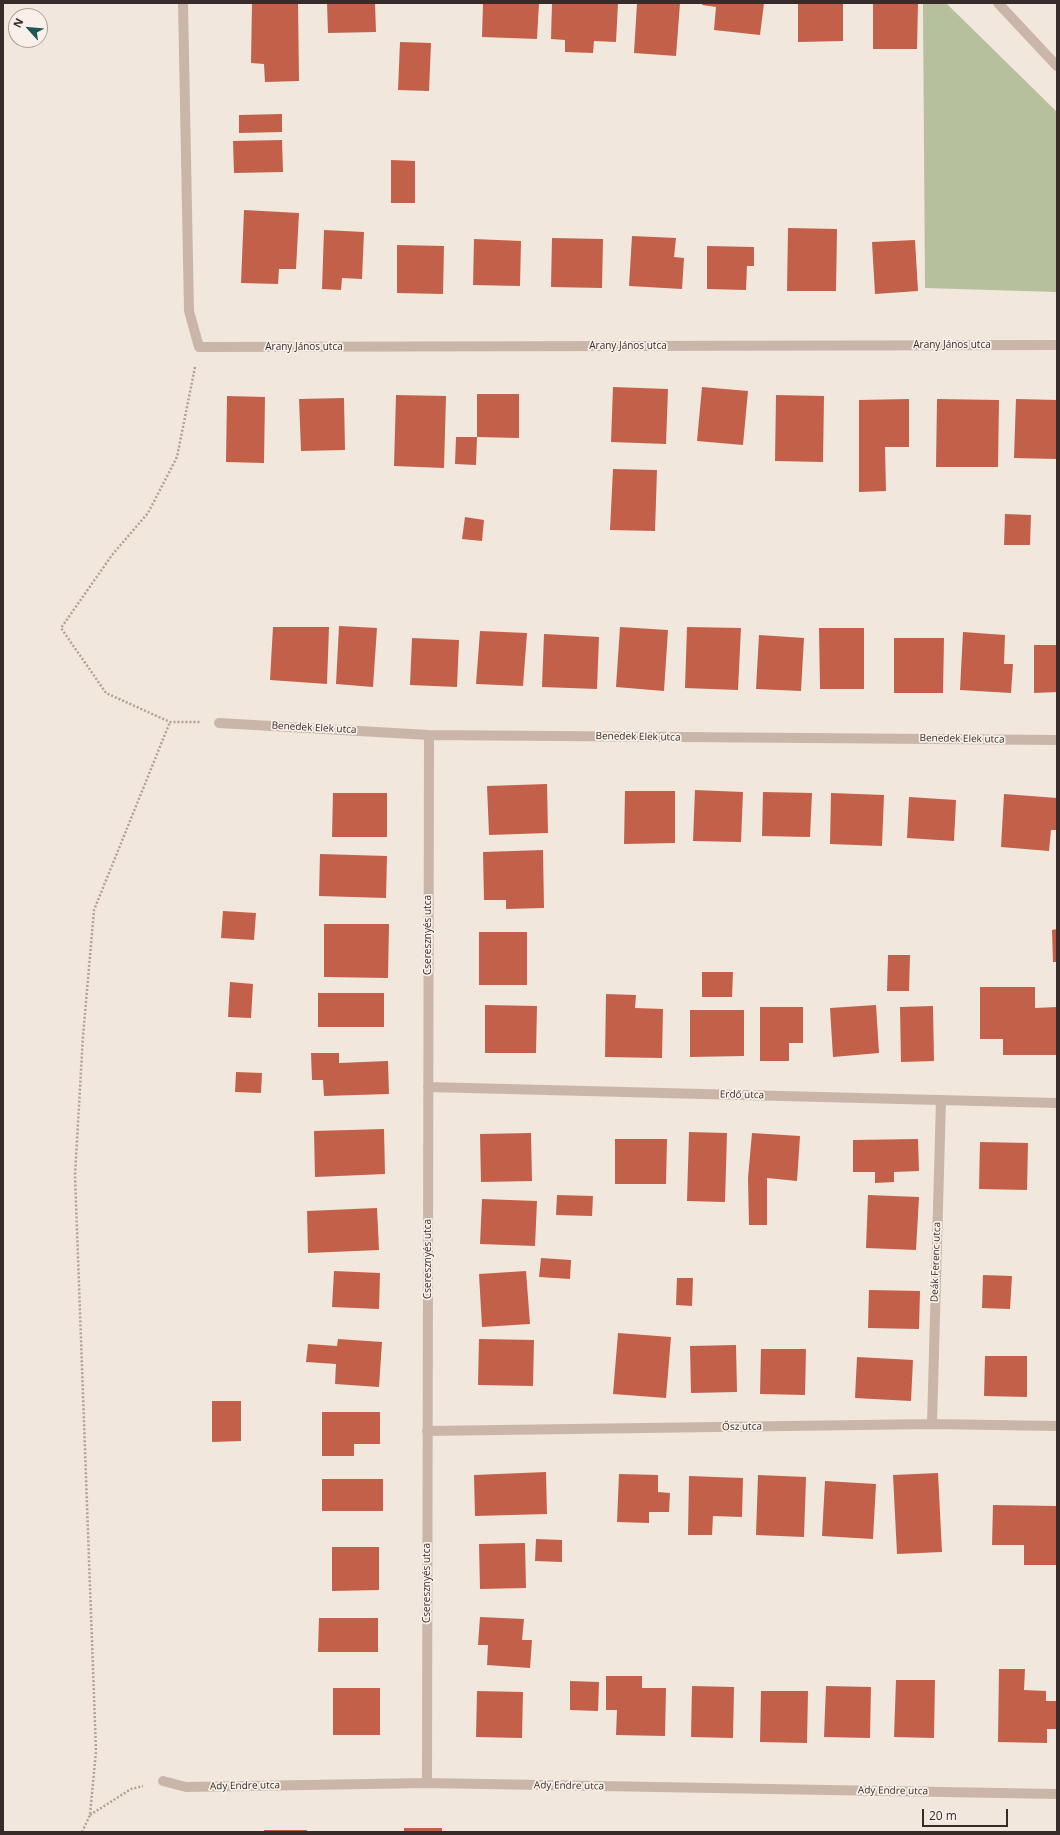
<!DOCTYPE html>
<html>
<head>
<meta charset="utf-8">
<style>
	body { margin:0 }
	#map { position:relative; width:1060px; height:1835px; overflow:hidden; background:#f2e7dd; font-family:"Open Sans",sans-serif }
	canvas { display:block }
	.frame { position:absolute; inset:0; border:4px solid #372c29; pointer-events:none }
	.north { position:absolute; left:8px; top:8px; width:40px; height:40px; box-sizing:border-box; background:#f9f1e9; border:1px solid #aba29c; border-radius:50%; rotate:297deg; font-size:11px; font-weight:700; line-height:16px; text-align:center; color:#372c29 }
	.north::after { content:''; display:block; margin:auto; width:14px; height:18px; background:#1f5757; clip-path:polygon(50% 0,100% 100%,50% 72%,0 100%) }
	.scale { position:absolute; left:922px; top:1809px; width:86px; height:18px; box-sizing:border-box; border:2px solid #372c29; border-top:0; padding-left:5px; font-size:12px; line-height:14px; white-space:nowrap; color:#372c29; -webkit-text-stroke:3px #f9f1e9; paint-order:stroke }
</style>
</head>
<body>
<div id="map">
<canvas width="1060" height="1835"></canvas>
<div class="frame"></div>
<div class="north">N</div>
<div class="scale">20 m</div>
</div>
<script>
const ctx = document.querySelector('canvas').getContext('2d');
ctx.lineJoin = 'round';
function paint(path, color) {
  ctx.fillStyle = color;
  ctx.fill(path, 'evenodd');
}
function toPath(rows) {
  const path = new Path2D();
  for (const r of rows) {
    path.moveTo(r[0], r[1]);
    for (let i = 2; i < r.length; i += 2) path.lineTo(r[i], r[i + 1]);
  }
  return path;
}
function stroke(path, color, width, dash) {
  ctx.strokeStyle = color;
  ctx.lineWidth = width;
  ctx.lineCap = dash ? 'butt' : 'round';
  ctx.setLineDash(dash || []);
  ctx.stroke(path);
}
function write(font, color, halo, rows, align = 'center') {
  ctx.font = font + ' "Open Sans",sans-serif';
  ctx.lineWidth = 3.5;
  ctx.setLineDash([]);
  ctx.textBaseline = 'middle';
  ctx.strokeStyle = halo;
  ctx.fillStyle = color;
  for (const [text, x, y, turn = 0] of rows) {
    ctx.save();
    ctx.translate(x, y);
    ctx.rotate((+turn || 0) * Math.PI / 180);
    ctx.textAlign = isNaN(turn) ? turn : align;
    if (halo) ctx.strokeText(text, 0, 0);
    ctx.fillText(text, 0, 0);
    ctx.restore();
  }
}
paint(toPath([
	[923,3,946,3,1057,112,1057,292,925,288]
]), '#b6c09d');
paint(toPath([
	[252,3,298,3,299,81,265,82,264,64,251,63],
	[327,3,375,3,376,32,328,33],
	[483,3,539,3,537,39,482,37],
	[552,3,618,3,616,42,594,41,593,53,565,52,565,40,551,39],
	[637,3,680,3,676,56,634,53],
	[703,3,764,3,760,35,714,30,716,7,702,5],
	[798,3,843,3,843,41,798,42],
	[873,3,918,3,917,49,873,49],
	[400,42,431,43,429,91,398,90],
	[282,114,282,132,239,133,239,115],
	[282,140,283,172,234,173,233,141],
	[391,160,415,161,415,203,391,203],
	[244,210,299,213,296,269,279,269,278,284,241,283],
	[788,228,837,229,836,291,787,291],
	[324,230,364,232,362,279,342,278,341,290,322,289],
	[632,236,676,238,674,257,684,258,682,289,629,286],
	[552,238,603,239,602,288,551,287],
	[474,239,521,241,520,286,473,285],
	[915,240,918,291,875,294,872,242],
	[397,245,444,246,443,294,397,293],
	[707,246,754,247,754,266,747,266,746,290,707,289],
	[613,387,668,389,666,444,611,442],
	[702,387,748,391,743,445,697,441],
	[477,394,519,394,519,438,477,437,476,465,455,464,456,437,477,437],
	[396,395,446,396,444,468,394,466],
	[776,395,824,396,823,462,775,461],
	[227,396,265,397,264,463,226,462],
	[344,398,345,450,301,451,299,399],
	[909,399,909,447,885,447,886,491,859,492,859,400],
	[937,399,999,400,998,467,936,467],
	[1016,399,1057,400,1057,459,1014,458],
	[613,469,657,470,655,531,610,530],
	[1005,514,1031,515,1030,545,1004,545],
	[465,517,484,520,482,541,462,539],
	[339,626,377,628,373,687,336,684],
	[273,627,329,627,327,684,270,680],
	[620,627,668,630,664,691,616,687],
	[687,627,741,628,738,690,685,688],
	[819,628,864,628,864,689,820,689],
	[480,631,527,633,523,686,476,684],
	[963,632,1005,635,1004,664,1013,664,1011,693,960,690],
	[544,634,599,637,597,689,542,687],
	[759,635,804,638,801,691,756,689],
	[412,638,459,640,457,687,410,685],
	[894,638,944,638,943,693,894,693],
	[1034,645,1057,645,1057,692,1034,693],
	[547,784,548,833,489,835,487,786],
	[695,790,743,792,741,842,693,841],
	[625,791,675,791,675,843,624,844],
	[763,792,812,793,810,837,762,836],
	[333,793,387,793,387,837,332,837],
	[831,793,884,795,882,846,830,844],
	[1004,794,1057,798,1057,830,1051,830,1049,851,1001,847],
	[909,797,956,800,954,841,907,838],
	[543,850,544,908,506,909,506,900,484,900,483,852],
	[320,854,387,856,386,898,319,896],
	[223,911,256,913,254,940,221,938],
	[324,924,389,924,388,978,324,977],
	[1057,929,1057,962,1053,962,1052,930],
	[479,932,527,932,527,985,479,985],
	[888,955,910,955,909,991,887,991],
	[702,972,733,972,732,997,702,997],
	[230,982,253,984,251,1018,228,1017],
	[980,987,1035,987,1035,1008,1057,1007,1057,1055,1003,1055,1003,1039,980,1039],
	[318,993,384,993,384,1027,318,1027],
	[606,994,636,995,635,1008,663,1009,662,1058,605,1057],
	[485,1005,537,1006,536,1053,485,1053],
	[876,1005,879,1053,833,1057,830,1008],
	[933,1006,934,1061,901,1062,900,1007],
	[760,1007,803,1007,803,1043,789,1043,789,1061,760,1061],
	[690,1010,744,1010,744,1056,690,1057],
	[311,1053,339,1053,339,1063,388,1061,389,1094,324,1096,323,1080,312,1080],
	[236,1072,262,1073,261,1093,235,1092],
	[384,1129,385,1174,315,1177,314,1131],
	[689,1132,727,1133,725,1202,687,1201],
	[531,1133,532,1181,481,1182,480,1134],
	[752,1133,800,1136,797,1181,767,1178,767,1225,749,1225,748,1178],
	[615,1139,667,1139,666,1184,615,1184],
	[918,1139,919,1171,894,1172,894,1182,875,1183,875,1172,853,1172,853,1140],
	[980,1142,1028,1143,1027,1190,979,1189],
	[557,1195,593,1196,592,1216,556,1215],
	[868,1195,919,1197,916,1250,866,1248],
	[482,1199,537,1201,535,1246,480,1244],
	[377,1208,379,1250,308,1253,307,1211],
	[541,1258,571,1260,570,1279,539,1277],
	[334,1271,380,1273,379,1309,332,1307],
	[526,1271,530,1324,482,1327,479,1274],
	[983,1275,1012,1276,1010,1309,982,1308],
	[677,1278,693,1278,692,1306,676,1305],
	[869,1290,920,1291,919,1329,868,1328],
	[618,1333,671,1337,666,1398,613,1394],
	[338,1339,382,1342,379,1387,335,1384,336,1364,306,1362,308,1344,337,1346],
	[479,1339,534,1340,533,1386,478,1385],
	[736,1345,737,1392,691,1393,690,1346],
	[761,1349,806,1349,805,1395,760,1394],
	[985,1356,1027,1356,1027,1397,984,1396],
	[857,1357,913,1360,911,1401,855,1398],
	[212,1401,241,1401,241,1441,212,1442],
	[322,1412,380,1412,380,1444,354,1444,354,1456,322,1456],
	[546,1472,547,1514,475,1516,474,1475],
	[938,1473,942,1552,897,1554,893,1475],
	[619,1474,658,1475,658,1492,670,1493,669,1512,649,1512,649,1523,617,1522],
	[758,1475,806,1477,804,1537,756,1535],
	[689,1476,743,1478,742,1517,713,1516,712,1535,688,1535],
	[322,1479,383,1479,383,1511,322,1511],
	[825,1481,876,1484,873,1539,822,1536],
	[993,1505,1057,1506,1057,1565,1024,1565,1024,1545,992,1545],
	[536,1539,562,1540,562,1562,535,1561],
	[525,1543,526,1588,480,1589,479,1544],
	[332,1547,379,1547,379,1590,332,1591],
	[480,1617,524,1619,522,1640,532,1640,530,1668,487,1665,488,1645,478,1645],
	[319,1618,378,1618,378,1652,318,1652],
	[999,1669,1025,1669,1024,1690,1046,1691,1046,1701,1057,1701,1057,1729,1047,1729,1047,1743,998,1742],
	[606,1676,642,1676,642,1688,666,1688,665,1736,616,1735,617,1710,606,1710],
	[896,1680,935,1680,934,1738,894,1737],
	[570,1681,599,1682,598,1711,570,1710],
	[692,1686,734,1687,733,1738,691,1737],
	[826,1686,871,1687,870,1738,824,1737],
	[333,1688,380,1688,380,1735,333,1735],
	[477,1691,523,1692,522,1738,476,1737],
	[761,1691,808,1691,807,1743,760,1742],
	[404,1828,442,1828,442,1832,404,1832],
	[264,1830,307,1830,307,1832,264,1832]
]), '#c36049');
stroke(toPath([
	[195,367,177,457,148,513,112,555,61,628,106,693,170,722,200,722],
	[90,1815,131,1789,143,1786],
	[82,1832,90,1815,96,1751,75,1175,83,1036,94,910,170,722]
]), '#b5a093', 2.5, [2, 2]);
stroke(toPath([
	[183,3,189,311,199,347,1057,345],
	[998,3,1057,66],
	[219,723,429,735,1057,740],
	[428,1087,1057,1103],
	[932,1424,941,1100],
	[427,1431,932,1424,1057,1426],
	[163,1781,186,1787,427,1783,1057,1794],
	[427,1783,429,735]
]), '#cab6a9', 10);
write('10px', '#372c29', '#f9f1e9', [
	["Arany János utca",952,345],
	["Arany János utca",628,346],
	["Arany János utca",304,347],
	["Benedek Elek utca",314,728,3],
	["Benedek Elek utca",638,737,1],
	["Benedek Elek utca",962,739,1],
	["Cseresznyés utca",428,935,-90],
	["Erdő utca",742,1095,1],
	["Cseresznyés utca",428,1259,-90],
	["Deák Ferenc utca",936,1262,-88],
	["Ősz utca",742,1427,-1],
	["Cseresznyés utca",427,1583,-90],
	["Ady Endre utca",245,1786,-1],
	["Ady Endre utca",569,1786,1],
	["Ady Endre utca",893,1791,1]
]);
</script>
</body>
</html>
